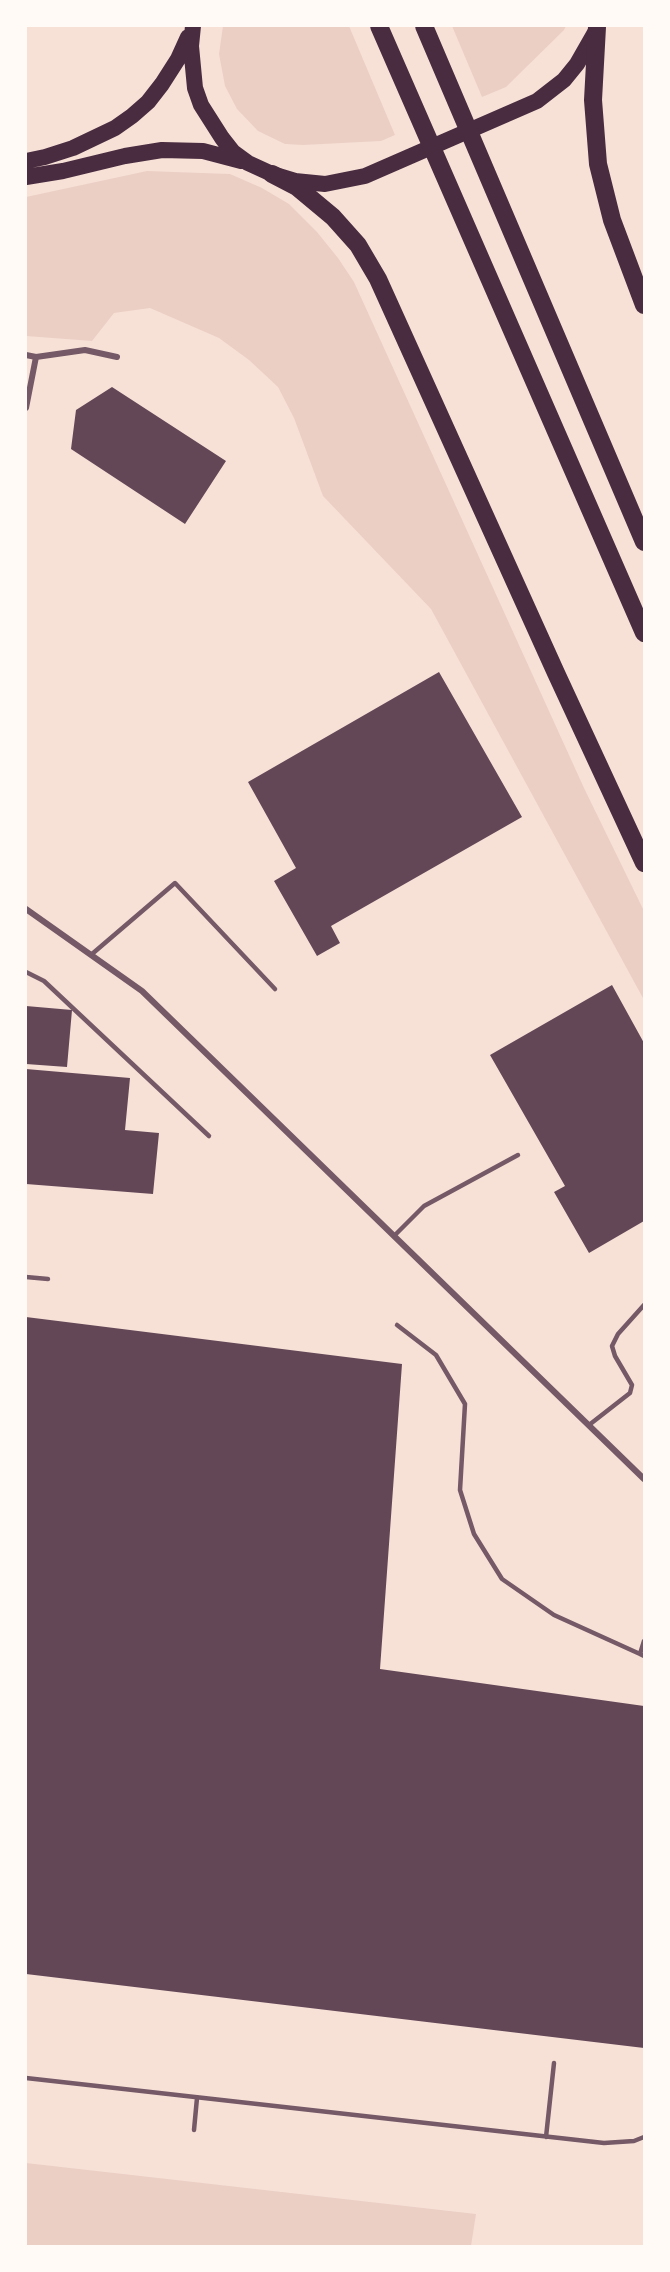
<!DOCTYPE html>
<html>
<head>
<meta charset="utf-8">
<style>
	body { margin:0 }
	#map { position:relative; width:670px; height:2272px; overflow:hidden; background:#f7e1d7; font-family:Overpass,sans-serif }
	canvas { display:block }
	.frame { position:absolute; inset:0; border:27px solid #fffaf5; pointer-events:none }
</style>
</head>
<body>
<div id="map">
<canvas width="670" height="2272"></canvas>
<div class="frame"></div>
</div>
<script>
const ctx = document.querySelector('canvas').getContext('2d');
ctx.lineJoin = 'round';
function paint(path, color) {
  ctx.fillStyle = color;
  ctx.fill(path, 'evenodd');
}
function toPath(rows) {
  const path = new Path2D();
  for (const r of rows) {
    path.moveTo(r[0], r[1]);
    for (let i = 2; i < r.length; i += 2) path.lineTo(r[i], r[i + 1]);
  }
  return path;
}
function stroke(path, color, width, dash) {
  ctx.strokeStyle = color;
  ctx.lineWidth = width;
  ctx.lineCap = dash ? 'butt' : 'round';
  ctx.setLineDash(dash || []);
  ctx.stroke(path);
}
paint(toPath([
	[223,26,349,26,395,135,381,141,303,145,285,144,258,131,237,109,225,86,219,54],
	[452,26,566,26,564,30,506,87,482,97],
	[147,171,230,174,262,188,289,204,317,232,338,258,354,282,584,788,644,911,644,1000,431,609,323,496,294,418,278,387,249,360,219,338,150,308,114,313,92,341,26,336,26,197],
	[26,2163,476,2214,471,2246,26,2246]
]), '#ebcfc5');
paint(toPath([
	[112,387,226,461,185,524,71,449,76,410],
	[439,672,522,817,331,926,340,943,317,956,274,881,296,868,248,782],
	[612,985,644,1043,644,1221,589,1253,554,1192,565,1186,490,1055],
	[26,1006,72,1010,67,1067,26,1064],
	[26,1069,130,1078,125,1130,159,1133,153,1194,26,1184],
	[26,1317,402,1364,380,1669,644,1706,644,2048,26,1974]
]), '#644757');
stroke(toPath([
	[92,954,175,883,275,989],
	[26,972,44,981,209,1136],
	[394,1236,424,1206,518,1155],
	[26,1277,48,1279],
	[397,1325,436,1355,465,1404,460,1490,474,1534,502,1579,554,1615,640,1654],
	[589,1425,630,1393,632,1385,615,1356,612,1346,618,1334,644,1305],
	[644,1641,640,1654,644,1656],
	[26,2078,604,2143,634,2141,644,2137],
	[194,2130,197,2098],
	[546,2137,554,2063]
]), '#755966', 4.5);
stroke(toPath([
	[26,355,36,357,85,350,117,357],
	[26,408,36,357],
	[26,909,142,991,644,1479]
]), '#755966', 6);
stroke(toPath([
	[193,26,191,46,195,88,201,105,222,138,233,152,248,163,272,174,295,181,325,184,365,176,537,101,564,80,577,64,597,29],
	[26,161,45,157,73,148,115,128,132,116,148,102,162,84,178,59,188,37],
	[26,177,63,171,125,156,162,150,203,151,241,161]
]), '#4a2c40', 16);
stroke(toPath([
	[379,26,644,633],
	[424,26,644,542],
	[597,27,593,100,598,164,612,220,644,305],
	[272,174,297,187,333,217,358,245,378,279,556,673,644,863]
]), '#4a2c40', 18);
</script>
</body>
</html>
